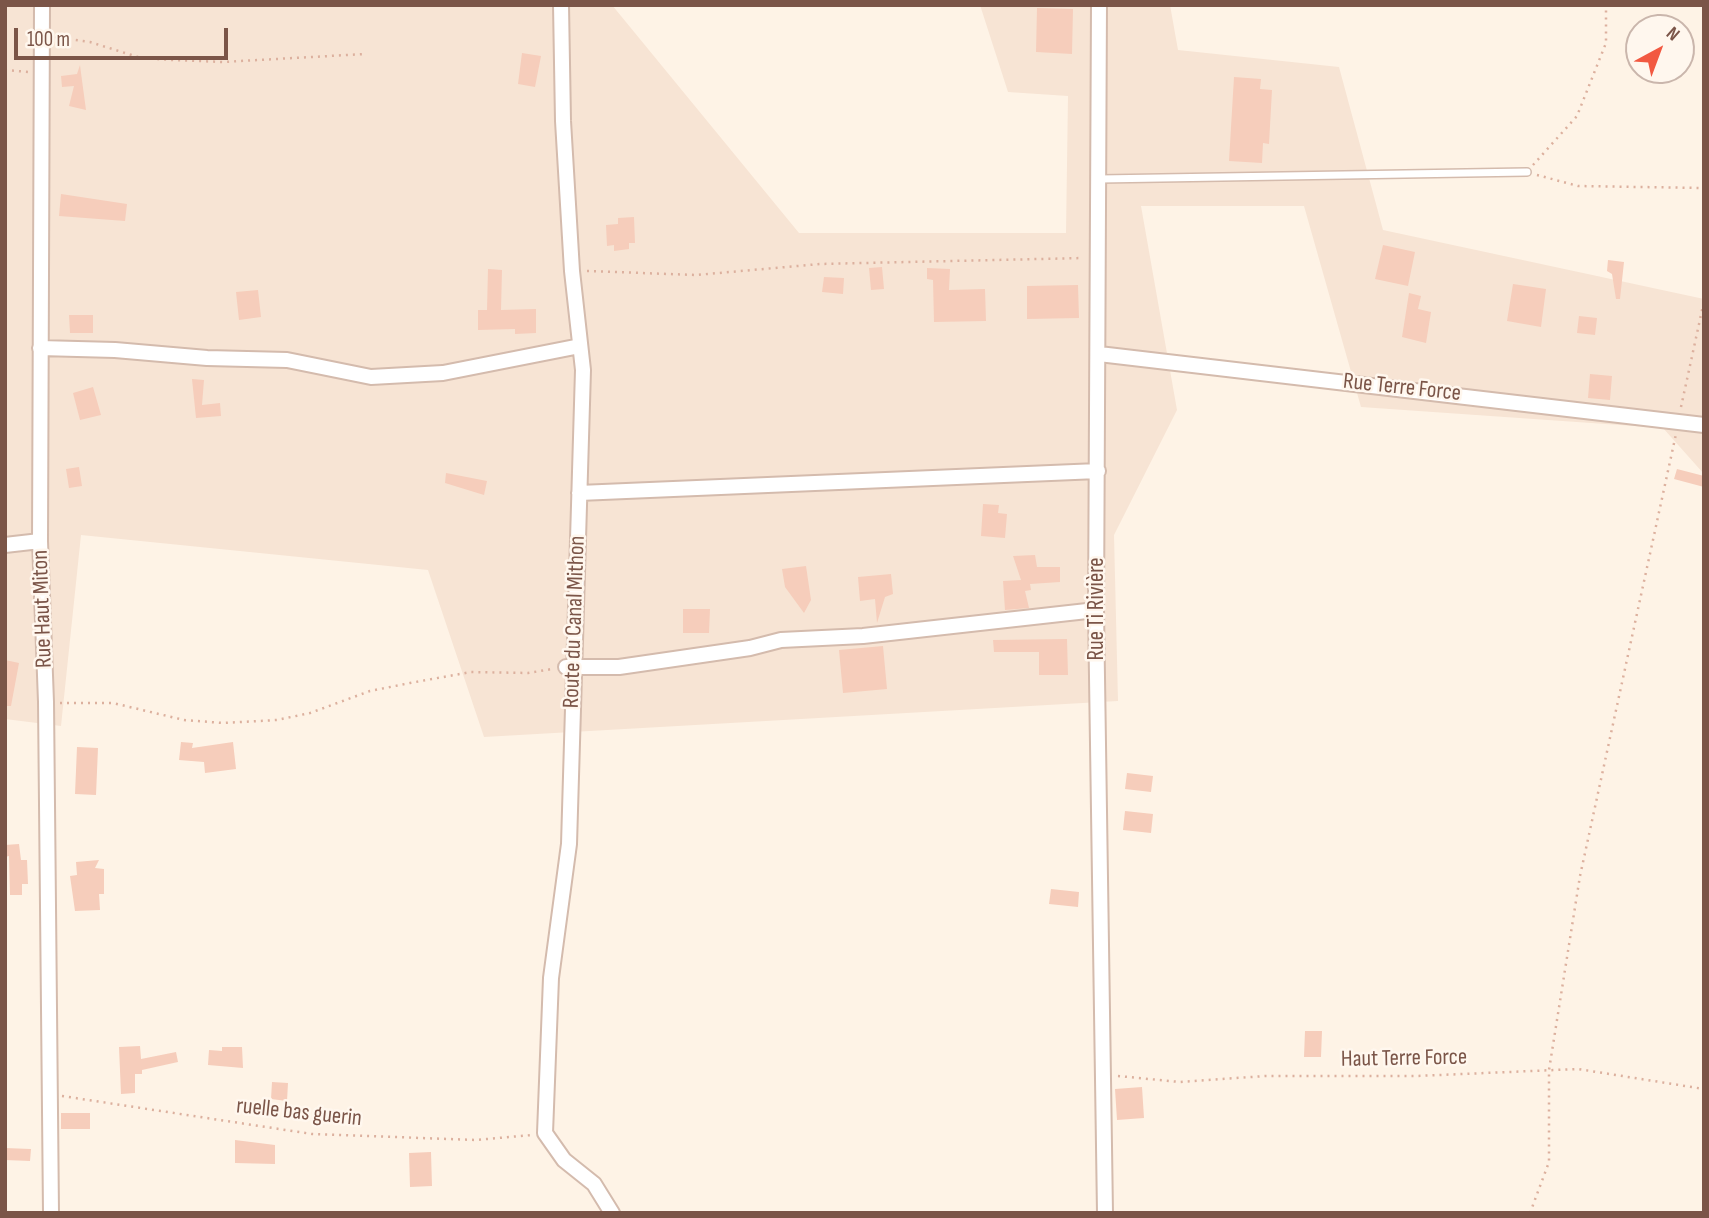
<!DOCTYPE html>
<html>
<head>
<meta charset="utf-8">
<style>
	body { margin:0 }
	#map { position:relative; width:1709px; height:1218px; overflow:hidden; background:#fef3e6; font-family:"Sofia Sans Condensed",sans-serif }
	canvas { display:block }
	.frame { position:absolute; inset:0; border:7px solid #7b5548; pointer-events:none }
	.north { position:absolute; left:1625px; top:14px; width:70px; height:70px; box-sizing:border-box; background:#fff7ee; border:2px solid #cab6ac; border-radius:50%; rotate:41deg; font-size:19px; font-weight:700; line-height:28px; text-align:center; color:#7b5548 }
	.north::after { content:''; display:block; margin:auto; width:24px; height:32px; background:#f25941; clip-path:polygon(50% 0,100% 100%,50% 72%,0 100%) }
	.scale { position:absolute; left:14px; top:28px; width:214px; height:32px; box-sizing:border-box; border:4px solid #7b5548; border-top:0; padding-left:9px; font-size:21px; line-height:24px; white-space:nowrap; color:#7b5548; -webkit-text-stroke:5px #fff7ee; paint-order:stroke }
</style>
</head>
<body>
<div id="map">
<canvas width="1709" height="1218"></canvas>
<div class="frame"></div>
<div class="north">N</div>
<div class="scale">100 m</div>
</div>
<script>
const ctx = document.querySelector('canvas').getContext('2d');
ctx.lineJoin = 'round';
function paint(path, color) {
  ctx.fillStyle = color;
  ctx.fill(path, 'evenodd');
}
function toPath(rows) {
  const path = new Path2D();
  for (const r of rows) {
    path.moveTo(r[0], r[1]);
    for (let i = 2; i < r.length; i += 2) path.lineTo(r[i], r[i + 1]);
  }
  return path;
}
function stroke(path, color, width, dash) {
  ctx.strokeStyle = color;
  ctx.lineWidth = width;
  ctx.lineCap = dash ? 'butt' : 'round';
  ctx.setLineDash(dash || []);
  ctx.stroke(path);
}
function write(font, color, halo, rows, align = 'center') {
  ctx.font = font + ' "Sofia Sans Condensed",sans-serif';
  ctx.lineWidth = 5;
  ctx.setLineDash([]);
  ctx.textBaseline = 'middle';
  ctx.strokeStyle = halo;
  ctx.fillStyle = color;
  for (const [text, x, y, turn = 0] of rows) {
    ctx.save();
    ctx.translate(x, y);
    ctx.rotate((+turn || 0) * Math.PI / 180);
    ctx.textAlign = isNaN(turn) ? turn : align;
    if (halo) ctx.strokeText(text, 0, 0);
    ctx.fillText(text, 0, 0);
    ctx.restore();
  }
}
paint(toPath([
	[5,5,612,5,799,233,1066,233,1068,96,1008,92,980,5,1170,5,1178,50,1339,67,1383,230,1704,299,1704,474,1663,428,1361,407,1304,206,1141,206,1177,410,1114,535,1118,701,484,737,428,570,81,535,61,726,5,719]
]), '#f7e4d4');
paint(toPath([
	[1037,8,1073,9,1072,54,1036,52],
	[522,53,541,56,535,87,518,84],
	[80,65,81,73,86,110,69,106,74,86,62,87,61,76,77,74],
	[1234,77,1261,79,1260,89,1272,90,1269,144,1263,143,1262,163,1229,161],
	[61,194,127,204,125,221,59,216],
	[634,217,635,243,629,243,629,249,614,251,614,245,607,246,606,225,618,224,618,218],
	[1383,245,1415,252,1408,286,1375,279],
	[1608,260,1624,262,1620,299,1616,299,1612,274,1607,271],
	[882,267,884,289,871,290,869,268],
	[927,268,950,269,949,290,985,289,986,321,934,322,933,280,927,279],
	[488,269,502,270,501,310,536,309,536,333,515,334,515,329,478,330,478,310,487,310],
	[824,277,844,278,843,294,822,292],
	[1513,284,1546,289,1541,327,1507,321],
	[1078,285,1079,318,1027,319,1027,286],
	[258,290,261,317,239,320,236,292],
	[1409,293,1421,296,1418,309,1431,312,1426,343,1402,337],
	[69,315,93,315,93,333,70,333],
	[1579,316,1597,318,1595,335,1577,333],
	[1590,374,1612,376,1610,400,1588,398],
	[192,379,204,380,202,405,220,403,221,416,196,418],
	[93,387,101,415,80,420,73,393],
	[79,467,82,486,69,488,66,469],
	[1677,469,1704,476,1704,487,1674,479],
	[446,473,487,481,484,495,445,483],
	[983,504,999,505,998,513,1007,514,1005,538,981,536],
	[1035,555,1037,567,1060,567,1060,582,1030,584,1031,590,1025,591,1029,608,1005,610,1003,581,1021,580,1013,556],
	[806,566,811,600,804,613,785,587,782,569],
	[891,574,893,594,885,597,877,623,875,599,860,601,858,577],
	[683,609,710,609,709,633,683,633],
	[1067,639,1068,675,1039,675,1039,652,994,652,993,640],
	[883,646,887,689,843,693,839,650],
	[5,660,19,663,11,706,5,706],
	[181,742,193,743,192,748,233,742,236,769,205,773,204,762,179,760],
	[77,747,98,748,96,795,75,794],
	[1127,773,1153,776,1151,792,1125,789],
	[1125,811,1153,814,1151,833,1123,830],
	[19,844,21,860,27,860,28,884,22,884,22,895,10,895,9,856,5,857,5,845],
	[99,860,95,868,104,869,104,894,99,894,100,910,75,911,70,876,77,875,76,862],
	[1051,889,1079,892,1078,907,1049,904],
	[1305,1031,1322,1031,1321,1057,1304,1057],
	[140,1046,141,1059,176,1052,178,1062,142,1070,142,1074,135,1074,135,1093,121,1094,119,1047],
	[222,1047,242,1047,243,1068,208,1065,209,1050,222,1051],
	[272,1082,288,1083,287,1101,271,1099],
	[1142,1087,1144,1118,1117,1120,1115,1089],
	[61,1113,90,1113,90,1129,61,1129],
	[235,1140,275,1145,275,1164,235,1163],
	[5,1148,31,1149,30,1161,5,1160],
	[431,1152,432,1186,410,1187,409,1153]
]), '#f6cdbb');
const lane = toPath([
	[1100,179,1527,172]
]);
const street = toPath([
	[42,5,40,541,46,702,51,1213],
	[561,5,563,121,572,271,583,370,569,844,551,978,545,1133,564,1160,594,1184,612,1213],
	[1099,5,1096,610,1105,1213],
	[40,348,115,350,207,358,287,360,371,377,443,373,580,346],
	[1099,354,1704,425],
	[579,493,1098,471],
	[5,545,40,541],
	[566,667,619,667,750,648,781,640,863,636,1096,610]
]);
stroke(lane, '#d4bbad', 10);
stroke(street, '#d4bbad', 18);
stroke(toPath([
	[55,37,90,42,141,58,173,60,223,62,365,54],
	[5,70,29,72],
	[1533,165,1577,116,1606,43,1606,5],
	[1537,175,1578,186,1704,188],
	[587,271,696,275,820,264,1083,258],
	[1681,407,1704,301],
	[60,703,113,703,184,720,223,723,277,720,310,713,370,691,410,683,471,672,528,673,552,669],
	[1118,1076,1180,1082,1265,1076,1416,1076,1578,1069,1704,1089],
	[62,1096,312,1134,476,1140,532,1135],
	[1530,1213,1549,1162,1549,1070,1580,876,1676,434]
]), '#dcb09e', 2.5, [2, 5]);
stroke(lane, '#fff', 7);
stroke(street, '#fff', 14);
write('23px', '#7b5548', '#fff7ee', [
	["Rue Terre Force",1402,388,6],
	["Rue Haut Miton",43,609,-92],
	["Rue Ti Rivière",1097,609,-90],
	["Route du Canal Mithon",575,622,-88],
	["Haut Terre Force",1404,1059,-1],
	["ruelle bas guerin",299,1113,6]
]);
</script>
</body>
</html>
